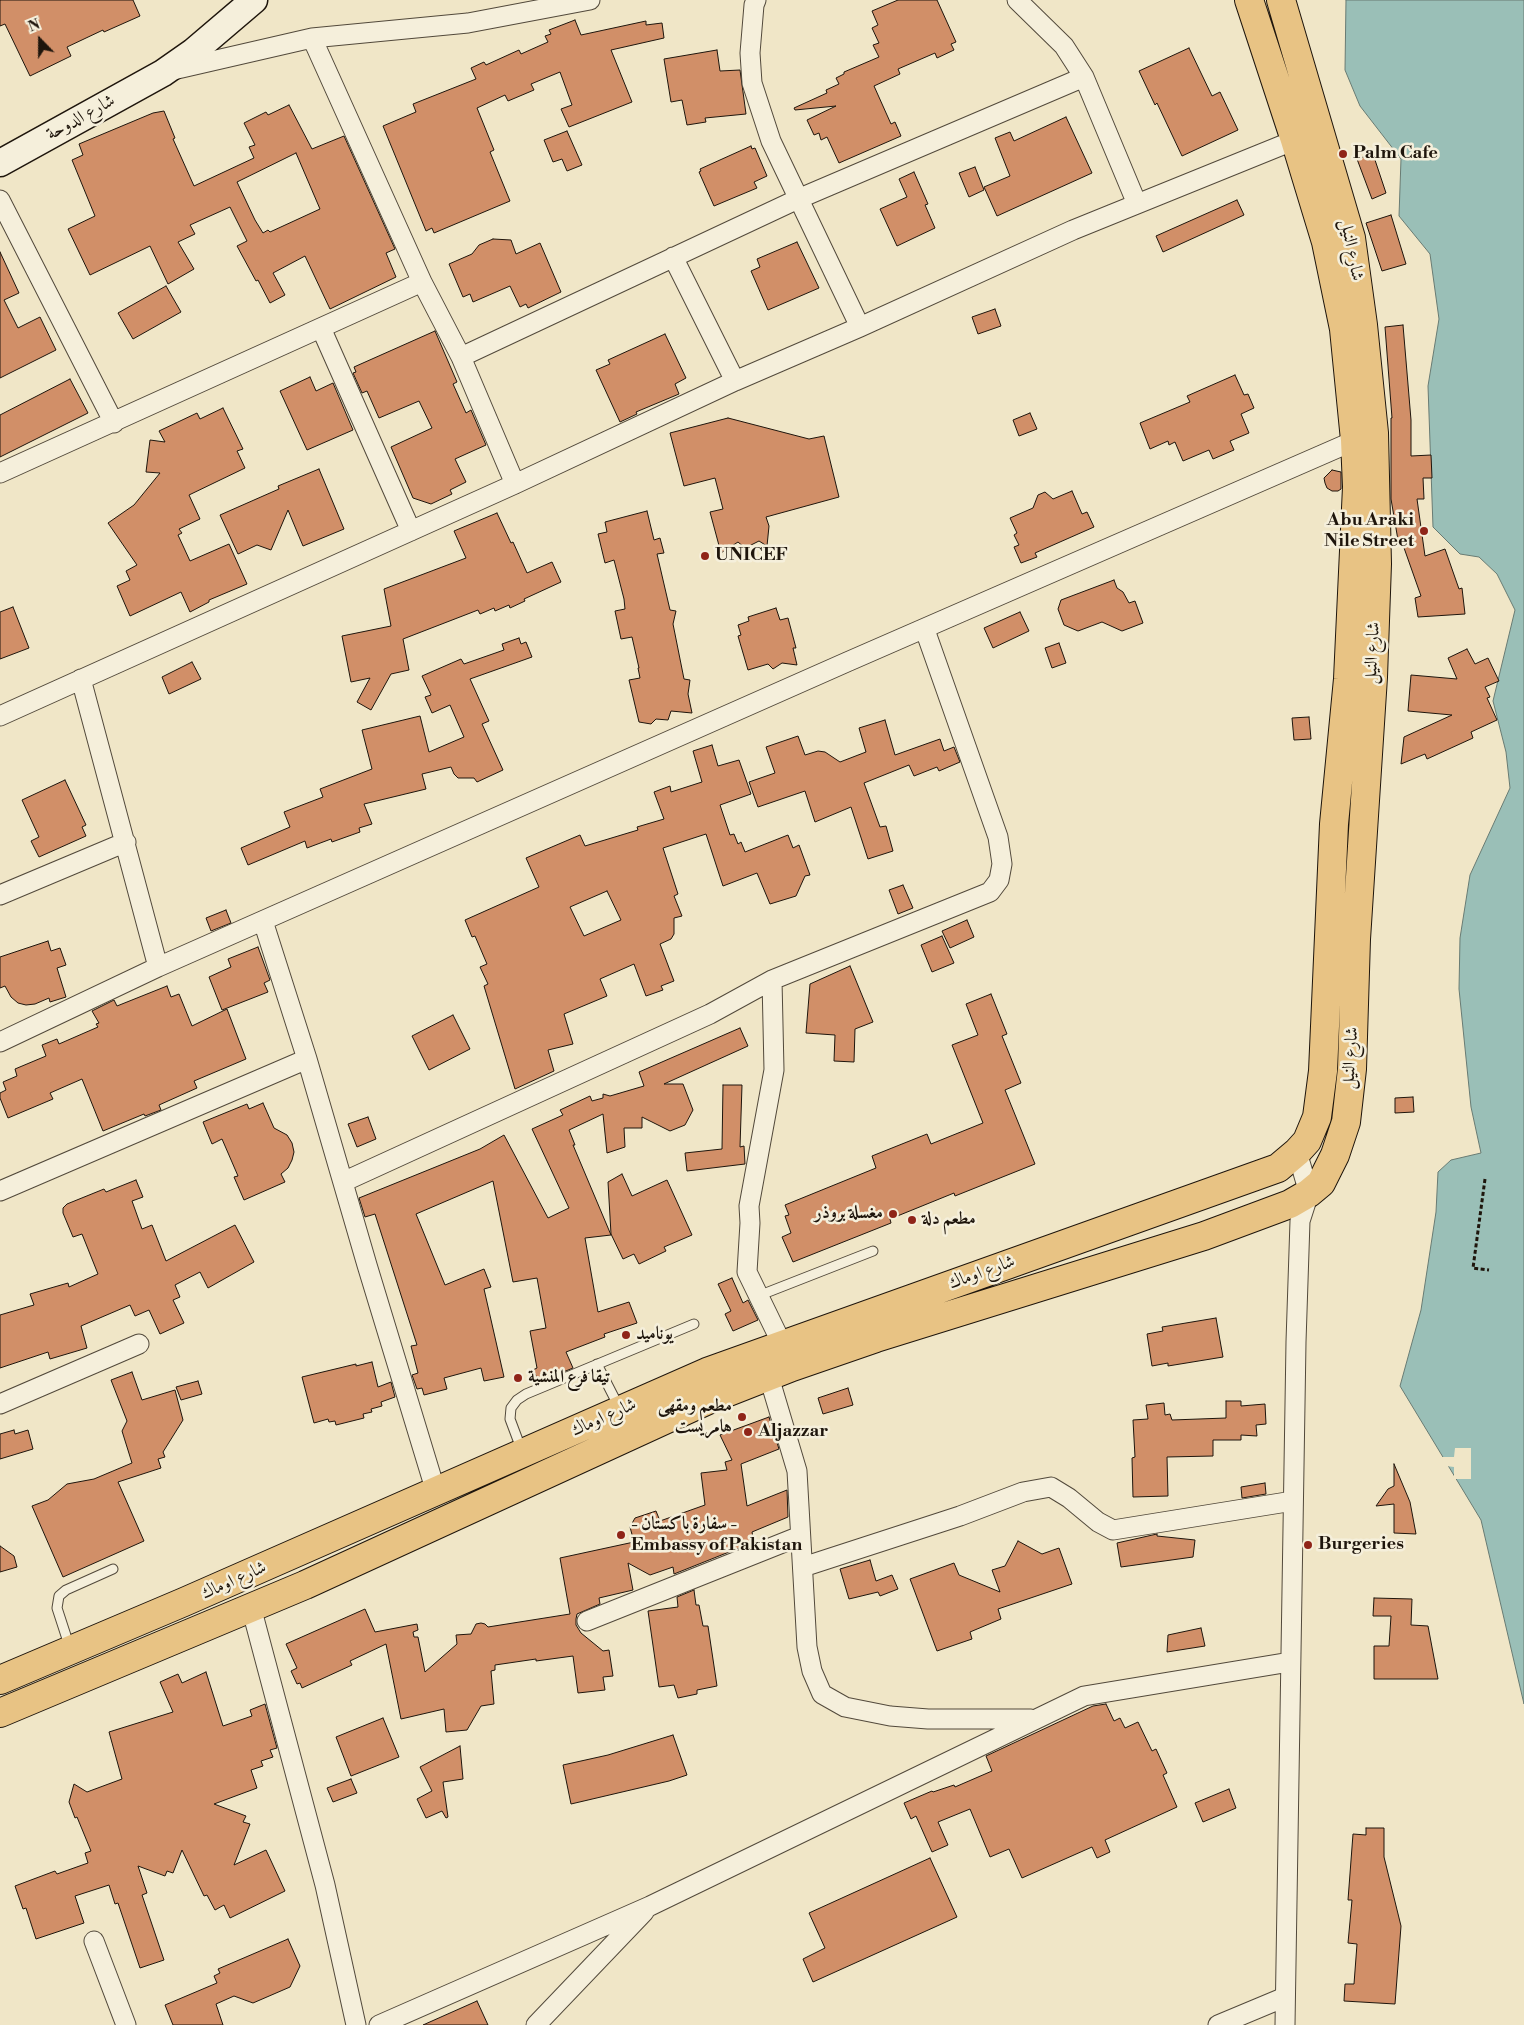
<!DOCTYPE html>
<html>
<head>
<meta charset="utf-8">
<style>
	body { margin:0 }
	#map { position:relative; width:1524px; height:2025px; overflow:hidden; background:#f0e6c7; font-family:"Libre Bodoni",serif }
	canvas { display:block }
	.north { position:absolute; left:15px; top:15px; width:50px; height:50px; -webkit-text-stroke:4px #f5efdb; paint-order:stroke; rotate:338deg; font-size:14px; font-weight:700; line-height:20px; text-align:center; color:#1e150c }
	.north::after { content:''; display:block; margin:auto; width:18px; height:22px; background:#1e150c; clip-path:polygon(50% 0,100% 100%,50% 72%,0 100%) }
</style>
</head>
<body>
<div id="map">
<canvas width="1524" height="2025"></canvas>
<div class="north">N</div>
</div>
<script>
const ctx = document.querySelector('canvas').getContext('2d');
ctx.lineJoin = 'round';
function paint(path, color) {
  ctx.fillStyle = color;
  ctx.fill(path, 'evenodd');
}
function toPath(rows) {
  const path = new Path2D();
  for (const r of rows) {
    path.moveTo(r[0], r[1]);
    for (let i = 2; i < r.length; i += 2) path.lineTo(r[i], r[i + 1]);
  }
  return path;
}
function stroke(path, color, width, dash) {
  ctx.strokeStyle = color;
  ctx.lineWidth = width;
  ctx.lineCap = dash ? 'butt' : 'round';
  ctx.setLineDash(dash || []);
  ctx.stroke(path);
}
function write(font, color, halo, rows, align = 'center') {
  ctx.font = font + ' "Libre Bodoni",Amiri,serif';
  ctx.lineWidth = 5;
  ctx.setLineDash([]);
  ctx.textBaseline = 'middle';
  ctx.strokeStyle = halo;
  ctx.fillStyle = color;
  for (const [text, x, y, turn = 0] of rows) {
    ctx.save();
    ctx.translate(x, y);
    ctx.rotate((+turn || 0) * Math.PI / 180);
    ctx.textAlign = isNaN(turn) ? turn : align;
    if (halo) ctx.strokeText(text, 0, 0);
    ctx.fillText(text, 0, 0);
    ctx.restore();
  }
}
const water = toPath([
	[1346,0,1524,0,1524,1704,1481,1520,1400,1386,1421,1310,1436,1212,1438,1172,1451,1160,1481,1153,1471,1107,1459,989,1460,938,1470,875,1510,788,1506,752,1493,701,1515,610,1497,574,1479,557,1460,554,1433,527,1428,386,1439,319,1430,254,1399,216,1401,159,1360,106,1345,70,1346,0]
]);
paint(water, '#9abfb7');
stroke(water, '#687b73', 1);
paint(toPath([
	[1455,1448,1471,1448,1471,1479,1454,1479,1454,1467,1446,1466,1440,1457,1454,1457]
]), '#f0e6c7');
const building = toPath([
	[0,0,133,0,140,16,104,32,103,30,67,47,71,56,30,76,5,24,0,26,0,0],
	[898,0,937,0,956,42,951,44,954,50,937,58,935,53,898,69,900,74,874,86,891,124,895,122,901,136,839,163,827,137,821,140,819,133,814,135,807,120,836,106,795,110,794,108,827,93,826,90,839,84,836,78,844,74,844,72,879,57,873,45,879,43,872,28,878,25,872,11,898,0],
	[575,20,581,35,646,21,646,25,662,23,664,38,611,50,632,102,569,127,561,109,572,105,560,72,531,84,534,90,508,101,505,95,477,108,494,150,490,152,510,201,434,233,432,228,426,231,383,126,416,112,413,104,476,79,471,68,484,62,486,65,519,50,521,54,548,42,545,36,551,34,549,30,575,20],
	[1189,48,1212,96,1220,92,1238,130,1182,156,1157,103,1155,105,1139,71,1189,48],
	[717,50,720,71,740,70,746,114,705,118,706,122,687,125,682,100,671,102,664,59,717,50],
	[289,105,312,149,344,136,395,249,386,253,396,277,330,309,305,256,273,273,285,295,270,303,258,280,256,281,237,246,247,241,230,207,190,225,195,234,178,242,194,269,168,284,150,246,90,275,68,229,95,216,72,160,83,155,79,144,153,113,164,111,175,138,173,139,194,186,254,158,249,147,255,145,244,123,266,112,268,115,289,105],
	[296,153,320,209,270,232,268,230,263,233,255,220,237,182,296,153],
	[1066,117,1092,173,997,216,984,187,1010,176,995,138,1010,132,1014,141,1066,117],
	[567,131,582,165,567,171,562,159,553,162,544,140,567,131],
	[751,146,752,149,755,148,767,176,754,182,757,188,714,206,699,172,701,171,700,169,751,146],
	[1373,154,1386,193,1372,199,1357,159,1373,154],
	[975,167,984,190,969,197,959,173,975,167],
	[914,172,928,204,925,205,935,228,897,246,880,209,907,197,899,179,914,172],
	[1237,200,1244,215,1163,252,1156,236,1237,200],
	[1391,215,1406,264,1382,271,1366,223,1391,215],
	[493,239,511,240,516,254,540,243,561,292,528,308,526,304,520,307,510,286,473,302,470,294,463,297,449,264,472,254,479,245,493,239],
	[797,242,819,288,768,310,751,271,760,267,757,259,797,242],
	[0,252,19,293,4,300,18,328,40,317,56,350,0,378,0,252],
	[166,286,181,312,133,339,118,313,166,286],
	[995,309,1001,326,978,334,972,317,995,309],
	[1403,325,1411,420,1411,456,1431,455,1432,478,1423,478,1424,499,1417,499,1425,556,1445,549,1459,589,1462,588,1465,614,1418,617,1415,598,1421,596,1403,545,1399,546,1391,499,1391,418,1392,418,1385,327,1403,325],
	[435,331,457,382,453,384,466,413,471,410,486,445,455,459,466,482,450,490,452,494,431,504,413,498,391,447,432,428,419,401,379,418,367,391,362,393,353,373,356,372,354,367,435,331],
	[665,334,686,378,675,384,679,394,636,412,637,414,620,422,596,370,610,364,608,360,665,334],
	[1235,375,1244,395,1248,394,1254,408,1241,414,1249,433,1230,441,1234,450,1213,459,1209,450,1183,461,1175,442,1169,445,1168,441,1150,449,1140,423,1190,402,1187,396,1235,375],
	[310,377,316,391,333,383,353,430,307,450,280,391,310,377],
	[70,379,88,413,0,457,0,415,70,379],
	[223,408,243,449,237,451,245,468,189,495,200,519,179,529,182,533,178,535,190,561,229,544,247,584,209,600,209,602,190,612,181,592,130,616,117,586,130,580,126,571,137,565,108,523,134,505,160,473,146,472,150,440,165,442,159,431,197,413,200,419,223,408],
	[1030,413,1037,429,1019,436,1013,420,1030,413],
	[728,418,809,439,824,436,839,497,766,517,769,526,767,546,759,541,745,548,738,542,721,553,710,512,723,509,715,478,684,486,670,433,728,418],
	[319,469,344,529,303,546,288,510,271,550,257,545,238,554,220,515,279,489,278,486,319,469],
	[1332,470,1341,472,1341,489,1338,491,1332,491,1327,488,1325,483,1324,478,1332,470],
	[1072,491,1082,514,1087,512,1094,527,1035,553,1037,557,1021,563,1014,547,1019,545,1014,535,1017,533,1010,518,1033,508,1038,495,1045,492,1053,499,1072,491],
	[647,511,654,540,660,538,664,553,657,554,670,610,676,611,673,624,684,679,690,680,688,694,692,713,671,711,668,720,656,719,651,724,639,722,629,680,640,678,638,668,639,668,632,637,621,639,615,611,625,609,624,599,614,560,605,563,598,534,607,532,605,522,647,511],
	[497,513,511,543,513,542,527,573,552,562,561,582,524,599,525,601,510,608,509,605,495,611,494,608,480,614,478,610,403,639,409,670,391,674,371,710,357,702,370,678,351,682,342,636,391,626,384,589,466,558,454,531,497,513],
	[1114,580,1117,588,1123,592,1129,603,1135,601,1143,623,1122,631,1102,622,1078,631,1064,625,1058,609,1061,600,1114,580],
	[13,607,29,648,0,659,0,612,13,607],
	[776,608,780,620,788,618,796,648,793,648,797,665,782,663,773,669,768,664,748,670,738,636,741,635,738,625,749,621,748,617,776,608],
	[1020,612,1029,631,993,648,984,628,1020,612],
	[519,638,521,644,526,642,532,657,470,679,489,721,482,724,503,770,477,782,474,778,458,778,454,774,451,767,422,774,426,789,364,804,372,824,359,828,360,832,332,842,331,839,307,848,305,841,248,865,241,848,290,827,284,812,323,797,320,789,372,769,362,730,420,716,429,752,464,737,450,705,432,713,425,697,431,695,422,676,461,659,464,664,504,650,502,644,519,638],
	[1059,643,1066,663,1052,668,1045,648,1059,643],
	[1467,649,1475,664,1488,658,1499,681,1485,687,1490,697,1487,698,1497,720,1471,732,1473,738,1427,759,1425,754,1401,764,1404,737,1452,715,1408,711,1411,675,1457,679,1448,658,1467,649],
	[192,662,201,679,169,694,162,677,192,662],
	[1309,717,1311,739,1294,740,1292,718,1309,717],
	[885,720,895,755,940,739,944,751,954,747,960,762,939,771,937,767,914,776,909,765,864,783,880,827,886,826,893,851,868,859,851,807,815,822,805,791,758,807,749,782,775,773,766,747,798,736,805,755,818,751,825,752,840,762,866,752,859,728,885,720],
	[712,745,718,766,739,760,751,794,720,805,730,835,734,834,738,844,741,842,745,852,788,835,793,848,799,845,810,875,805,876,796,896,770,904,757,873,723,886,706,834,663,848,678,894,674,896,682,916,674,918,674,934,671,939,660,944,674,981,661,986,663,990,646,996,634,964,600,979,607,996,564,1014,573,1044,548,1050,554,1071,515,1089,484,986,488,984,480,967,487,964,475,936,472,937,465,920,539,887,526,858,580,835,585,846,638,830,637,827,664,819,654,792,670,786,671,792,702,782,693,751,712,745],
	[607,891,621,920,584,936,570,907,607,891],
	[65,780,86,825,82,827,86,836,39,857,31,841,39,837,22,800,65,780],
	[903,885,913,908,898,914,889,890,903,885],
	[226,910,231,923,211,931,206,918,226,910],
	[967,920,974,937,950,948,942,931,967,920],
	[942,936,954,963,932,972,921,945,942,936],
	[48,941,51,951,60,948,66,965,57,968,66,997,50,1002,49,998,35,1004,26,1005,18,1003,11,997,5,986,0,988,0,957,48,941],
	[258,947,270,980,264,983,268,992,222,1010,209,977,231,967,228,959,258,947],
	[850,966,873,1022,855,1029,854,1062,834,1061,835,1035,806,1033,810,984,850,966],
	[167,986,171,997,179,994,192,1026,227,1009,246,1059,194,1081,197,1088,159,1105,161,1110,145,1116,144,1114,103,1131,82,1079,50,1093,53,1099,8,1118,0,1098,0,1093,6,1090,3,1082,17,1076,15,1069,46,1056,42,1045,57,1039,59,1044,98,1027,96,1024,99,1023,92,1011,114,1000,117,1006,167,986],
	[991,994,1007,1034,1002,1036,1021,1083,1005,1090,1035,1164,955,1196,954,1193,890,1219,891,1223,793,1262,782,1237,791,1233,785,1216,789,1215,785,1205,876,1168,872,1156,927,1134,931,1144,983,1123,952,1045,978,1035,966,1004,991,994],
	[453,1015,470,1049,429,1070,412,1036,453,1015],
	[740,1028,748,1046,664,1084,683,1084,693,1110,685,1125,670,1131,642,1117,642,1128,624,1128,625,1147,607,1153,603,1114,569,1130,575,1145,573,1145,611,1235,585,1238,598,1312,629,1302,637,1323,604,1334,605,1337,566,1352,573,1368,539,1382,533,1370,537,1368,530,1331,546,1328,537,1278,513,1282,493,1181,416,1214,445,1285,484,1269,491,1287,484,1289,504,1377,484,1381,481,1368,444,1378,447,1389,424,1395,422,1388,417,1389,412,1375,418,1373,411,1346,417,1345,375,1214,365,1217,359,1198,480,1149,504,1135,548,1218,569,1208,532,1129,563,1115,560,1110,590,1096,592,1101,603,1098,603,1094,610,1096,644,1086,639,1072,740,1028],
	[723,1085,742,1085,740,1147,744,1146,745,1164,687,1171,685,1153,722,1149,723,1085],
	[1413,1097,1414,1112,1395,1113,1395,1098,1413,1097],
	[263,1103,274,1128,287,1135,292,1143,294,1152,292,1160,288,1168,281,1174,285,1182,244,1200,234,1177,238,1176,222,1139,212,1144,203,1122,247,1104,249,1109,263,1103],
	[368,1117,376,1139,357,1147,348,1124,368,1117],
	[622,1174,632,1196,667,1180,692,1235,664,1247,666,1251,639,1264,634,1254,623,1259,611,1234,608,1182,622,1174],
	[136,1180,143,1197,132,1201,142,1229,152,1225,166,1261,235,1225,254,1262,208,1288,200,1272,175,1285,180,1297,173,1300,184,1323,160,1334,149,1310,135,1316,130,1305,81,1326,87,1348,50,1359,48,1352,0,1368,0,1315,34,1305,30,1294,68,1283,69,1287,98,1274,82,1234,73,1237,63,1213,63,1208,67,1204,104,1189,106,1192,136,1180],
	[732,1278,743,1303,748,1300,758,1320,733,1331,725,1314,731,1311,718,1284,732,1278],
	[1216,1318,1223,1357,1168,1366,1168,1363,1152,1366,1147,1334,1163,1331,1162,1327,1216,1318],
	[372,1362,378,1387,391,1382,395,1397,381,1402,382,1406,371,1409,372,1412,363,1414,364,1418,336,1425,335,1421,329,1422,328,1419,314,1423,302,1377,356,1364,356,1366,372,1362],
	[132,1372,142,1400,175,1390,183,1420,163,1452,165,1457,158,1459,161,1468,118,1482,144,1541,63,1577,32,1506,48,1500,67,1484,94,1479,132,1463,122,1431,127,1421,111,1380,132,1372],
	[198,1381,202,1394,181,1400,176,1387,198,1381],
	[848,1388,853,1405,823,1414,818,1398,848,1388],
	[1226,1401,1241,1401,1241,1406,1265,1404,1266,1424,1256,1425,1257,1436,1241,1435,1241,1440,1213,1440,1213,1456,1167,1457,1168,1496,1133,1497,1132,1458,1135,1457,1133,1420,1148,1419,1146,1405,1164,1403,1165,1415,1170,1414,1172,1420,1226,1418,1226,1401],
	[769,1417,779,1449,741,1464,747,1506,787,1490,788,1517,752,1532,754,1542,674,1574,673,1567,650,1575,628,1563,633,1590,599,1598,600,1604,577,1614,576,1619,576,1625,581,1633,603,1651,609,1650,613,1676,603,1677,605,1690,578,1693,573,1656,536,1661,536,1659,495,1665,495,1670,491,1671,494,1704,481,1706,467,1730,446,1732,444,1709,401,1719,386,1644,350,1661,352,1665,302,1688,300,1683,297,1684,291,1671,297,1668,286,1644,365,1609,375,1632,417,1624,418,1630,413,1632,414,1637,418,1637,425,1672,457,1644,456,1635,471,1634,476,1624,481,1623,485,1624,488,1627,570,1614,560,1558,634,1542,630,1527,635,1518,656,1511,660,1521,705,1505,701,1473,727,1470,725,1462,732,1460,720,1435,769,1417],
	[14,1430,15,1434,28,1430,33,1449,0,1459,0,1434,14,1430],
	[1394,1464,1410,1502,1416,1534,1394,1533,1394,1504,1376,1506,1388,1489,1394,1486,1394,1464],
	[1265,1483,1266,1494,1242,1498,1241,1487,1265,1483],
	[1157,1534,1157,1536,1195,1540,1193,1557,1121,1567,1117,1543,1157,1534],
	[1018,1541,1042,1554,1059,1548,1072,1584,998,1609,1001,1619,970,1632,972,1639,937,1651,910,1579,954,1563,959,1575,1000,1592,992,1570,1005,1566,1018,1541],
	[0,1546,14,1556,17,1567,0,1572,0,1546],
	[870,1560,876,1581,892,1575,898,1589,880,1596,878,1592,849,1599,840,1569,870,1560],
	[694,1590,696,1605,699,1605,703,1626,708,1626,717,1686,697,1690,697,1694,678,1698,674,1685,659,1687,648,1611,678,1607,677,1597,694,1590],
	[1374,1598,1412,1599,1411,1625,1428,1626,1438,1679,1374,1679,1374,1646,1389,1646,1391,1616,1373,1616,1374,1598],
	[1201,1628,1205,1646,1167,1652,1168,1635,1201,1628],
	[206,1672,223,1726,252,1716,250,1710,265,1704,277,1748,270,1750,273,1757,261,1761,263,1766,251,1770,257,1788,214,1804,246,1816,243,1822,250,1824,234,1865,266,1850,285,1891,230,1918,224,1905,215,1910,207,1895,204,1896,182,1850,173,1873,167,1871,165,1876,138,1866,147,1893,142,1895,164,1960,140,1968,118,1903,115,1904,109,1885,75,1896,84,1923,36,1939,26,1908,23,1909,15,1886,55,1871,57,1874,88,1863,85,1853,91,1851,77,1817,75,1818,69,1802,74,1784,87,1792,122,1779,109,1732,173,1712,160,1682,178,1674,182,1683,206,1672],
	[1106,1704,1114,1721,1120,1718,1125,1728,1138,1722,1152,1751,1156,1749,1167,1773,1163,1775,1177,1807,1105,1840,1110,1852,1097,1858,1092,1847,1022,1878,1009,1849,990,1857,970,1809,938,1822,948,1845,932,1852,916,1816,911,1819,904,1803,932,1791,933,1792,954,1785,955,1787,992,1771,986,1756,1093,1706,1106,1704],
	[383,1718,399,1757,351,1776,336,1737,383,1718],
	[673,1735,687,1775,669,1781,571,1804,563,1765,608,1755,673,1735],
	[460,1746,463,1779,443,1782,448,1817,446,1818,442,1811,426,1818,417,1799,432,1791,420,1767,460,1746],
	[351,1779,357,1793,333,1802,327,1788,351,1779],
	[1229,1789,1236,1808,1203,1822,1195,1803,1229,1789],
	[1366,1828,1384,1828,1384,1857,1401,1926,1395,2004,1344,2001,1345,1984,1354,1984,1357,1944,1348,1943,1352,1900,1348,1900,1353,1834,1366,1835,1366,1828],
	[930,1858,957,1917,813,1982,803,1959,825,1948,809,1913,930,1858],
	[288,1939,300,1966,290,1987,253,2003,234,1996,216,2004,223,2025,173,2025,165,2005,217,1983,214,1976,220,1973,218,1969,288,1939],
	[477,2001,488,2025,423,2025,477,2001]
]);
paint(building, '#d18f68');
stroke(building, '#1e150c', 1);
const lane = toPath([
	[758,1296,873,1251],
	[597,1364,620,1409],
	[522,1451,510,1419,511,1408,517,1400,526,1394,694,1324],
	[70,1648,57,1608,59,1596,66,1590,113,1569]
]);
const street = toPath([
	[756,0,754,5,750,53,752,83,771,141,860,327],
	[1017,0,1064,46,1084,77,1137,204],
	[312,38,422,282,461,357,515,484],
	[173,70,312,38,468,23,590,0],
	[0,200,114,423],
	[673,257,735,381],
	[321,328,411,531],
	[461,357,798,199,1084,77],
	[0,473,422,282],
	[81,679,158,967],
	[0,716,515,484,735,381,860,327,1073,230,1295,140],
	[0,895,126,842],
	[263,921,307,1059,367,1265,436,1492],
	[772,980,774,1070,749,1206,750,1223,747,1272,782,1344],
	[0,1042,158,967,847,662,1365,436],
	[343,1182,710,1014,772,980,990,892,999,880,1002,864,998,837,925,630],
	[0,1191,307,1059],
	[769,1377,797,1471,807,1647,812,1671,822,1694,845,1707,890,1716,928,1719,1031,1719],
	[0,1404,139,1344],
	[803,1567,960,1516,1023,1492,1051,1487,1069,1498,1098,1522,1113,1530,1293,1501],
	[251,1607,325,1885,356,2025],
	[587,1621,800,1536],
	[94,1941,126,2025],
	[379,2025,650,1906,1084,1696,1290,1662],
	[536,2025,644,1912],
	[1218,2025,1285,1997],
	[1285,2025,1296,1342,1300,1221,1309,1193,1297,1152]
]);
const secondary = toPath([
	[0,163,163,73,193,52,254,0]
]);
const primary = toPath([
	[0,1680,184,1602,707,1372,1278,1168,1297,1152,1307,1141,1317,1117,1323,1071,1334,824,1348,679,1357,487,1355,440,1344,329,1326,242,1295,140,1249,0],
	[0,1713,305,1585,708,1400,792,1367,876,1338,1204,1236,1290,1204,1309,1193,1321,1183,1335,1155,1346,1122,1352,1069,1356,939,1373,677,1377,564,1374,433,1363,325,1351,238,1281,0]
]);
stroke(lane, '#52493b', 11);
stroke(street, '#52493b', 21);
stroke(secondary, '#1e150c', 29);
stroke(primary, '#1e150c', 30);
stroke(toPath([
	[1485,1179,1473,1268,1489,1270]
]), '#1e150c', 3, [4, 2.5]);
stroke(lane, '#f5efdb', 9);
stroke(street, '#f5efdb', 19);
stroke(secondary, '#f5efdb', 26);
stroke(primary, '#e8c384', 28);
for (const [x, y, r, color] of [
	[1343,154,5,"#8f2418"],
	[1424,531,5,"#8f2418"],
	[705,556,5,"#8f2418"],
	[893,1214,5,"#8f2418"],
	[912,1220,5,"#8f2418"],
	[626,1335,5,"#8f2418"],
	[518,1378,5,"#8f2418"],
	[742,1417,5,"#8f2418"],
	[748,1432,5,"#8f2418"],
	[621,1535,5,"#8f2418"],
	[1308,1545,5,"#8f2418"]
]) {
  const dot = new Path2D();
  dot.arc(x, y, r, 0, 2 * Math.PI);
  ctx.fillStyle = color;
  ctx.fill(dot);
  stroke(dot, '#f5efdb', 2);
}
write('18px', '#1e150c', '#f5efdb', [
	["شارع الدوحة",81,118,-29],
	["شارع النيل",1351,250,79],
	["شارع النيل",1373,653,-87],
	["شارع النيل",1351,1058,-86],
	["شارع اوماك",982,1273,-20],
	["شارع اوماك",604,1418,-24],
	["شارع اوماك",234,1581,-24]
]);
write('bold 18px', '#1e150c', '#f5efdb', [
	["Palm Cafe",1353,154],
	["Abu Araki",1414,521,"right"],
	["Nile Street",1414,542,"right"],
	["UNICEF",715,556],
	["مغسلة بروذر",883,1214,"right"],
	["مطعم دلة",922,1220],
	["يوناميد",636,1335],
	["تيقا فرع المنشية",528,1378],
	["مطعم ومقهى",732,1407,"right"],
	["هامريست",732,1428,"right"],
	["Aljazzar",758,1432],
	["- سفارة باكستان -",631,1525],
	["Embassy of Pakistan",631,1546],
	["Burgeries",1318,1545]
], 'left');
</script>
</body>
</html>
